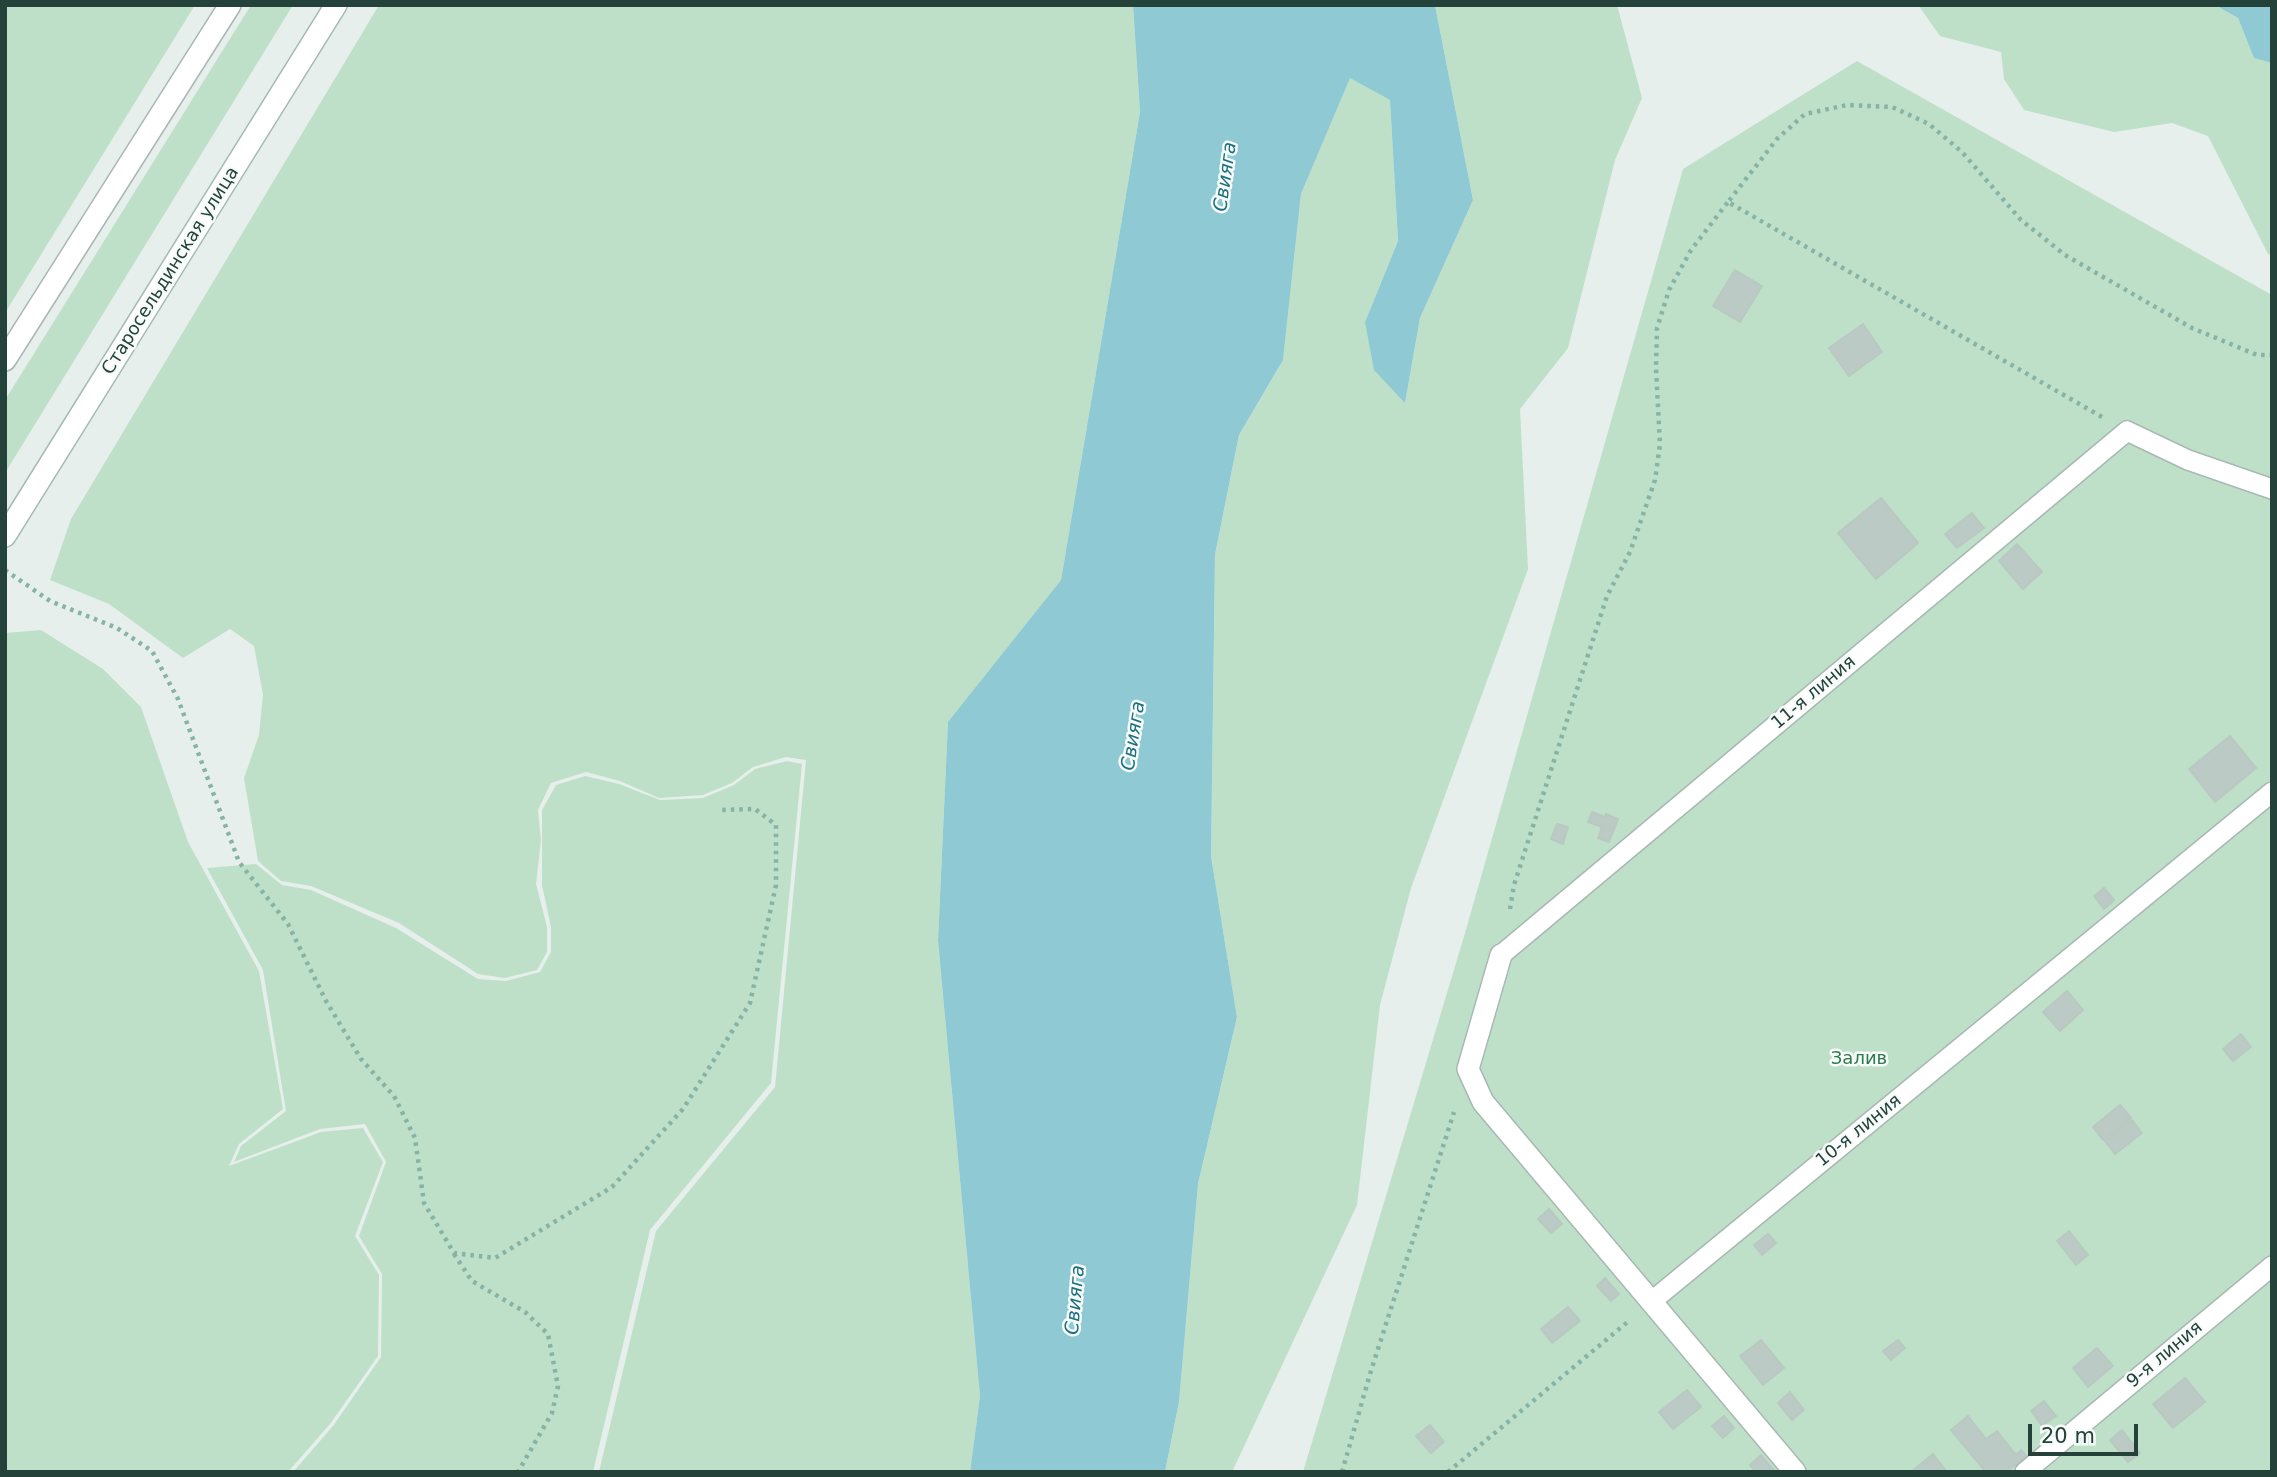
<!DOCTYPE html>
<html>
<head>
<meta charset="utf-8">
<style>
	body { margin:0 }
	#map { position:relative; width:2277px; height:1477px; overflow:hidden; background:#e6efeb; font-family:"DejaVu Sans",sans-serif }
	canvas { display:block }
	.frame { position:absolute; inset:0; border:7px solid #24423a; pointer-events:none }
	.scale { position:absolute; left:2028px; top:1424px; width:110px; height:32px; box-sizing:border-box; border:4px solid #24423a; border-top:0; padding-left:9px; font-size:21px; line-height:24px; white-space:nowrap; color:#24423a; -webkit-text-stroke:5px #f7fbf9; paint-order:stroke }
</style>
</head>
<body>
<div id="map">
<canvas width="2277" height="1477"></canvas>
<div class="frame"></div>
<div class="scale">20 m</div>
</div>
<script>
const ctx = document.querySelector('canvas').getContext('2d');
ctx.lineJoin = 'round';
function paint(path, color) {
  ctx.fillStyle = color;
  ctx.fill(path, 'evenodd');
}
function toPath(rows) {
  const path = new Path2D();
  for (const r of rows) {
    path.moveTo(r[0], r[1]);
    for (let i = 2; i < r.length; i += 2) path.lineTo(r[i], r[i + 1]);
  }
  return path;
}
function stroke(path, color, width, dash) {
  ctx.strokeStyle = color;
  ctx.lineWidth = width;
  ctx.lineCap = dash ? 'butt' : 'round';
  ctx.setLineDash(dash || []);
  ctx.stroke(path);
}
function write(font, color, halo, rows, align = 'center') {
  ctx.font = font + ' "DejaVu Sans",sans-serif';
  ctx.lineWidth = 5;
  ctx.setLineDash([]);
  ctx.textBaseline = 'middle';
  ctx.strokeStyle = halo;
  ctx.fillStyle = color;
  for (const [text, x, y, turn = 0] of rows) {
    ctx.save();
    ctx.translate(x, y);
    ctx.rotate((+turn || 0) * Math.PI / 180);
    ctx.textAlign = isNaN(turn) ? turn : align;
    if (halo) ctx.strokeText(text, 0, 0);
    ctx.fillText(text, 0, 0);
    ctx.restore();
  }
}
paint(toPath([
	[5,5,195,5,5,313],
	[251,5,293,5,5,473,5,400],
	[379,5,1133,5,1140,112,1061,580,948,723,938,941,980,1396,970,1472,599,1472,656,1231,775,1087,806,760,786,757,753,767,732,783,703,795,659,798,620,781,586,772,551,783,538,810,541,840,536,884,547,927,547,952,537,970,505,978,478,974,399,923,311,886,281,881,258,861,244,778,259,735,263,695,254,646,230,629,183,658,109,604,50,580,71,519],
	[1435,5,1617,5,1642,98,1615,160,1568,348,1520,409,1528,569,1411,888,1380,1005,1357,1205,1232,1472,1165,1472,1179,1402,1198,1184,1237,1017,1211,856,1215,555,1239,435,1283,360,1301,194,1350,77,1390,100,1398,241,1365,322,1405,403,1420,318,1473,200],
	[1918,5,2215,5,2238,18,2254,57,2272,63,2272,255,2268,254,2208,136,2172,123,2114,132,2024,110,2004,79,2001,52,1940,36],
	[1857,61,2272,295,2272,1472,1303,1472,1465,933,1683,169],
	[41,630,103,669,141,707,188,842,259,971,283,1109,239,1144,229,1166,321,1132,363,1128,383,1162,355,1236,379,1275,378,1356,330,1424,288,1472,5,1472,5,633],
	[787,761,802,764,771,1083,650,1230,593,1472,293,1472,333,1426,381,1357,382,1274,359,1236,386,1162,365,1124,320,1129,234,1162,241,1146,286,1111,263,970,207,868,256,864,282,885,311,890,396,928,478,979,506,981,540,972,551,952,551,927,542,885,542,810,556,785,585,776,619,784,660,800,703,798,734,785,755,769]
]), '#bfe0c8');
paint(toPath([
	[1133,5,1435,5,1473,200,1420,318,1405,403,1374,370,1365,322,1398,241,1390,100,1350,78,1301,194,1283,360,1239,435,1215,555,1211,856,1237,1017,1198,1184,1179,1402,1165,1472,970,1472,980,1396,938,941,948,722,1061,580,1140,112],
	[2215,5,2272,5,2272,63,2254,58,2238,18]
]), '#8ec9d4');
const building = toPath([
	[1735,270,1762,286,1740,322,1713,306,1735,270],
	[1863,324,1882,352,1849,376,1829,348,1863,324],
	[1881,498,1918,543,1876,579,1838,533,1881,498],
	[1972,513,1984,528,1957,548,1945,534,1972,513],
	[2017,544,2042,572,2023,589,1999,561,2017,544],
	[2230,736,2256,768,2215,802,2189,769,2230,736],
	[1592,812,1605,817,1606,814,1618,819,1609,842,1598,838,1602,827,1588,822,1592,812],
	[1557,824,1568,827,1563,844,1551,839,1557,824],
	[2104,888,2114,900,2104,909,2094,896,2104,888],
	[2067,991,2083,1010,2060,1031,2043,1012,2067,991],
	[2241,1034,2251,1047,2233,1061,2223,1049,2241,1034],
	[2120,1105,2131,1118,2103,1140,2093,1127,2120,1105],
	[2132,1120,2142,1133,2115,1154,2105,1141,2132,1120],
	[1549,1209,1562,1224,1551,1233,1538,1219,1549,1209],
	[2069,1231,2088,1255,2076,1265,2057,1241,2069,1231],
	[1768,1234,1776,1243,1762,1255,1754,1245,1768,1234],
	[1605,1278,1619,1294,1611,1301,1597,1286,1605,1278],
	[1568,1307,1580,1321,1552,1343,1541,1329,1568,1307],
	[1761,1340,1784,1368,1763,1385,1740,1356,1761,1340],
	[1898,1340,1905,1348,1891,1360,1883,1351,1898,1340],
	[2097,1348,2113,1366,2088,1387,2073,1368,2097,1348],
	[2185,1378,2205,1402,2173,1428,2153,1404,2185,1378],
	[1687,1390,1701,1407,1673,1429,1659,1412,1687,1390],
	[1790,1392,1804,1410,1792,1420,1778,1403,1790,1392],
	[2044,1401,2056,1416,2042,1426,2031,1411,2044,1401],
	[1724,1416,1734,1428,1723,1438,1712,1426,1724,1416],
	[1968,1416,1986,1439,1997,1431,2016,1455,2021,1450,2026,1456,2006,1472,1986,1472,1951,1430,1968,1416],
	[1430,1425,1444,1442,1431,1453,1416,1436,1430,1425],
	[2122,1430,2140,1453,2128,1462,2110,1440,2122,1430],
	[1933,1454,1947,1472,1911,1472,1933,1454],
	[1761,1455,1775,1472,1756,1472,1750,1465,1761,1455]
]);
paint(building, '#bbcac4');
stroke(building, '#b8c9c2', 2);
const lane = toPath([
	[1501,955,2127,431,2188,460,2272,489],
	[1652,1301,2272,792],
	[2025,1472,2272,1266]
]);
const street = toPath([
	[5,360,230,5],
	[1501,955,1468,1069,1483,1102,1795,1472]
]);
const secondary = toPath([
	[5,536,336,5]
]);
stroke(lane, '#a8b8b2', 22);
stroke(street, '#a8b8b2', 24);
stroke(secondary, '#a4bbb3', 24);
stroke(toPath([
	[2102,417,1728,202,1777,139,1805,114,1847,105,1892,107,1929,124,1962,152,2021,220,2065,255,2192,328,2257,355,2272,355],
	[5,570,50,601,117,628,152,651,178,699,239,862,288,924,326,1001,361,1059,394,1096,415,1138,424,1203,454,1253,495,1258,612,1187,683,1109,750,1003,776,885,776,825,755,809,721,810],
	[1510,909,1514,885,1607,596,1630,552,1655,480,1660,444,1656,369,1657,328,1669,290,1691,250,1728,202],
	[454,1254,472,1281,525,1312,548,1334,558,1386,552,1413,518,1472],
	[1342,1472,1370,1374,1454,1112],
	[1448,1472,1630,1320]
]), '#86b3a5', 4.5, [3.5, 5]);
stroke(lane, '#fff', 19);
stroke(street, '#fff', 21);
stroke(secondary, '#fff', 21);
write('18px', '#24423a', '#f7fbf9', [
	["Старосельдинская улица",171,271,-58],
	["11-я линия",1814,693,-40],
	["10-я линия",1859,1131,-39],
	["9-я линия",2165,1355,-40]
]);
write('18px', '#2d7a4b', '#f7fbf9', [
	["Залив",1859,1059]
]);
write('italic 19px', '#1c6f80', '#f7fbf9', [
	["Свияга",1226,177,-82],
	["Свияга",1134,736,-81],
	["Свияга",1076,1300,-85]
]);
</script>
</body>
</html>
